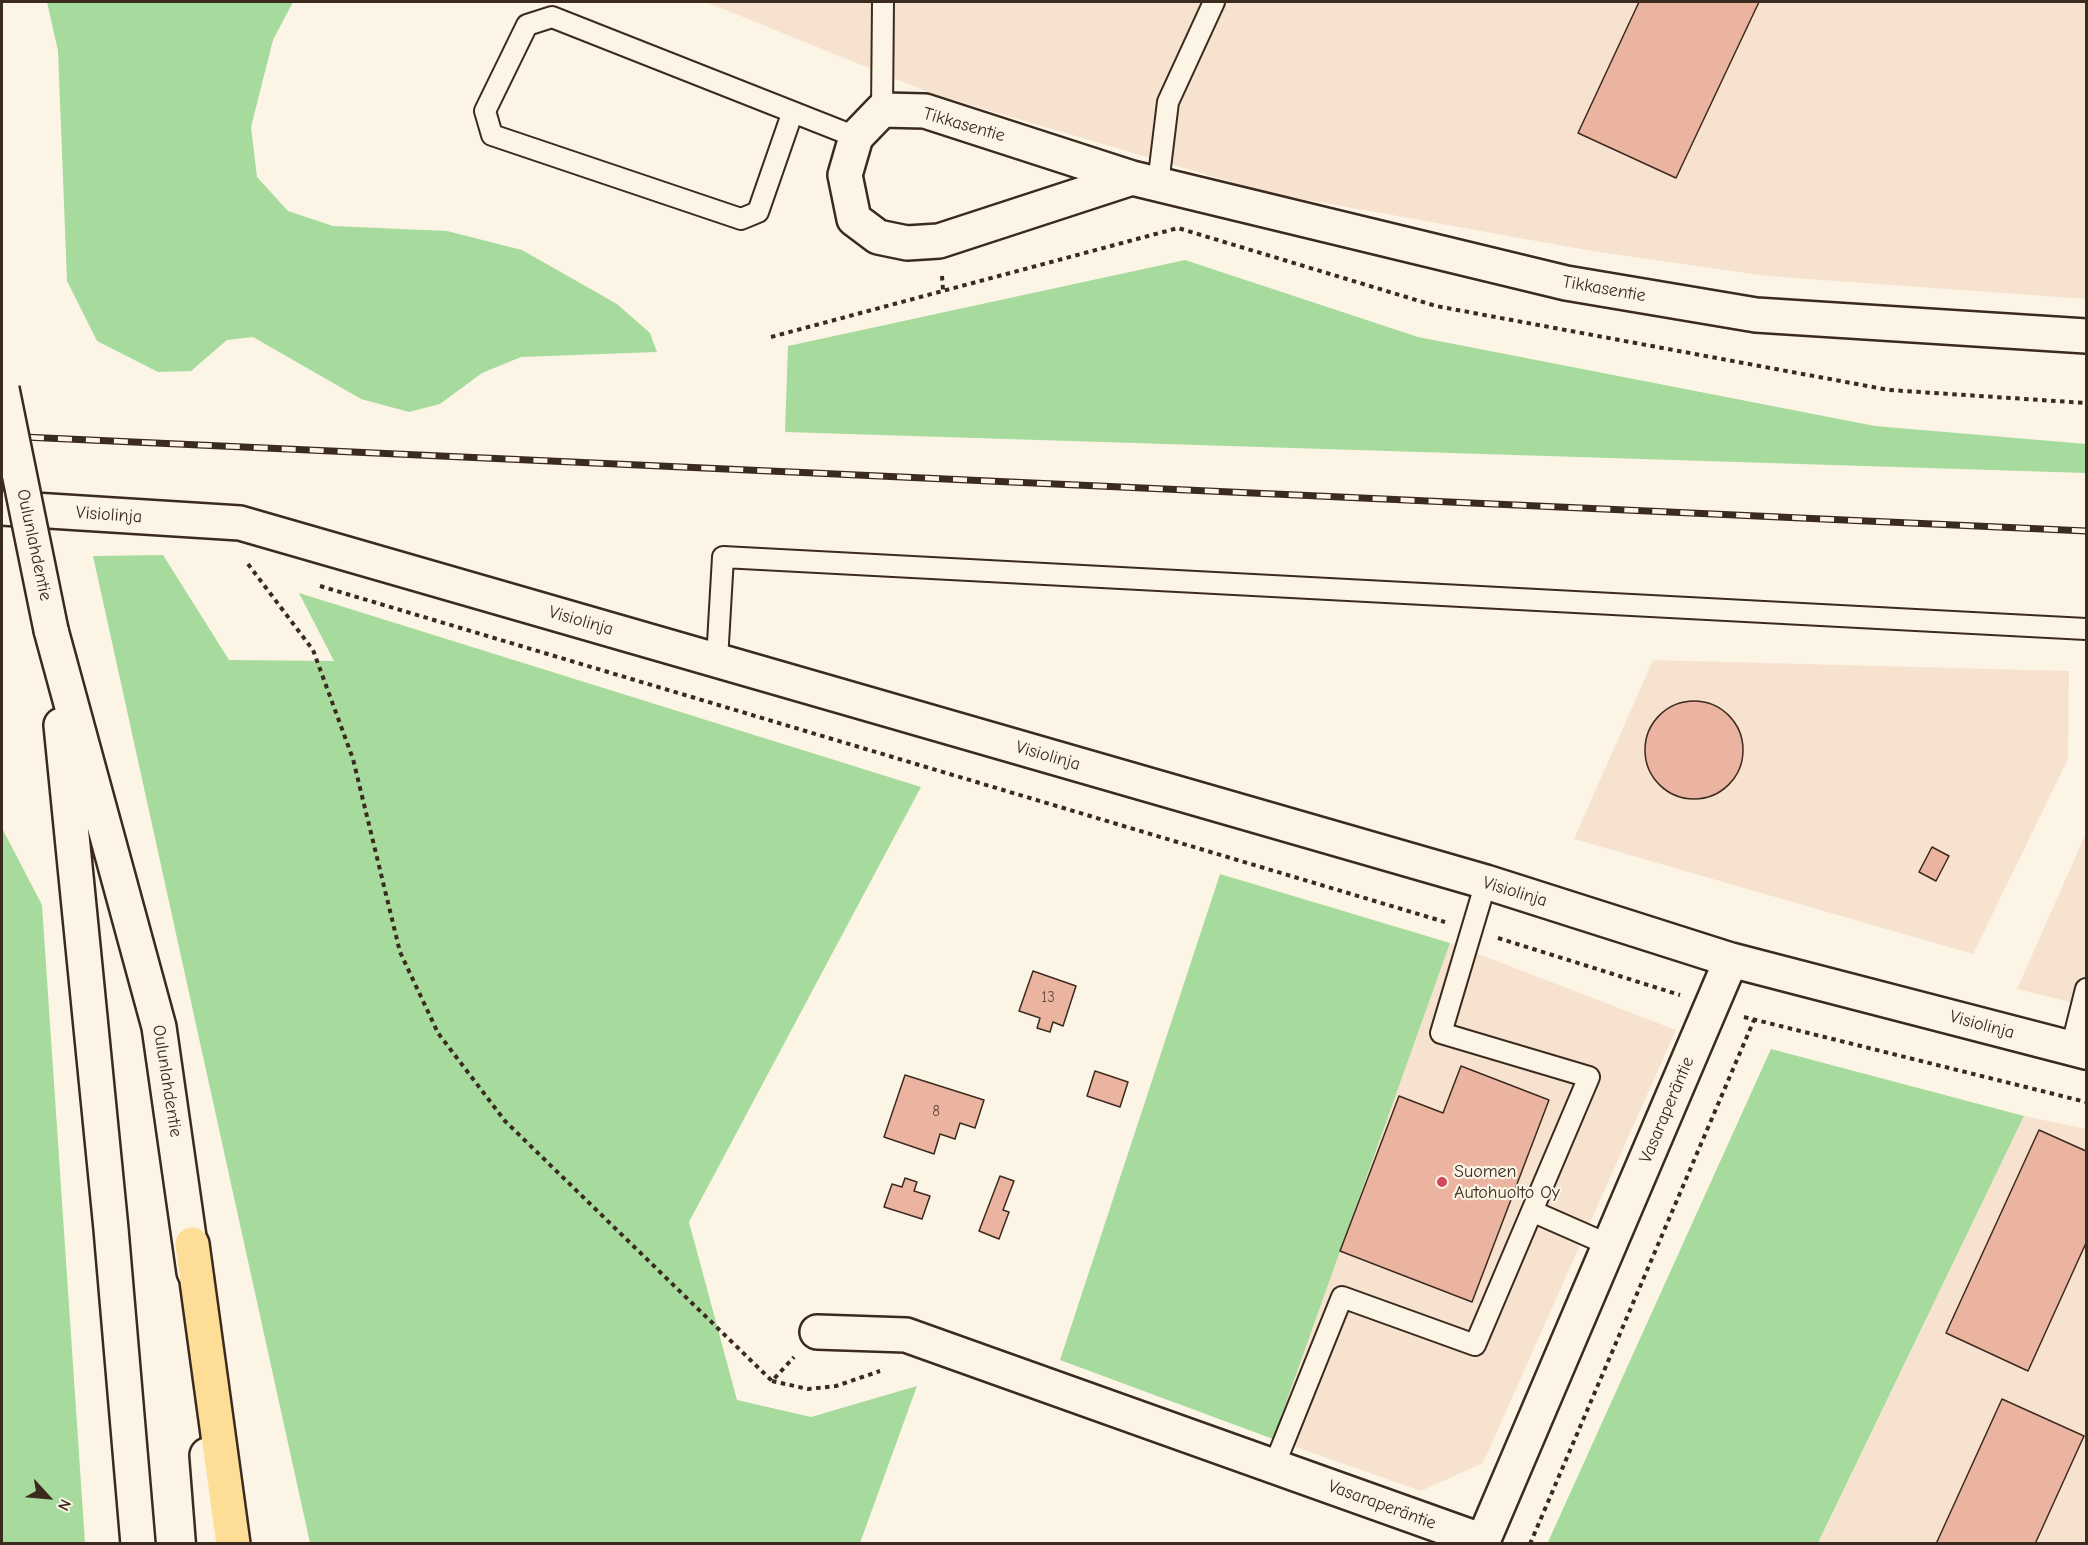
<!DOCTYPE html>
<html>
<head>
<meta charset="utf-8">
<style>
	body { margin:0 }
	#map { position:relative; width:2088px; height:1545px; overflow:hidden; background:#fcf5e5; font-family:"Comic Neue",sans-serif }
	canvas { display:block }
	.frame { position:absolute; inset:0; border:3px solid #3b2a1e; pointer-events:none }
	.north { position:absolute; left:18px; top:1467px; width:60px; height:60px; -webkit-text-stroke:4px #fcf5e5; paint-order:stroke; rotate:116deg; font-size:16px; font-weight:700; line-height:24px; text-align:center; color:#3b2a1e }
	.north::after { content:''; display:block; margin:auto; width:21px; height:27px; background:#3b2a1e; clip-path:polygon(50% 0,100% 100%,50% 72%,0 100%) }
</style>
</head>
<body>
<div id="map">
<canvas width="2088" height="1545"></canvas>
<div class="frame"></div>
<div class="north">N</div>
</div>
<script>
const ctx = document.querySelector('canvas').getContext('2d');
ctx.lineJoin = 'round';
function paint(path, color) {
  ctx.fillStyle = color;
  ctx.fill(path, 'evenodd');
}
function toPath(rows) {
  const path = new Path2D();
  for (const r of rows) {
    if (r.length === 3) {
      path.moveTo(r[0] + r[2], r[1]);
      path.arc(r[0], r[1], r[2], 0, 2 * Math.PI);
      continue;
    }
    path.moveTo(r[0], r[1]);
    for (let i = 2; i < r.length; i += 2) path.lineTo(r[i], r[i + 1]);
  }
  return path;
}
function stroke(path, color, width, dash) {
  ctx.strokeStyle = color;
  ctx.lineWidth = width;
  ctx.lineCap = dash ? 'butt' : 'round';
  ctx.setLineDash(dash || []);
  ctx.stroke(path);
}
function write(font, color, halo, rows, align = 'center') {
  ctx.font = font + ' "Comic Neue",sans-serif';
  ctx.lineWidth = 4.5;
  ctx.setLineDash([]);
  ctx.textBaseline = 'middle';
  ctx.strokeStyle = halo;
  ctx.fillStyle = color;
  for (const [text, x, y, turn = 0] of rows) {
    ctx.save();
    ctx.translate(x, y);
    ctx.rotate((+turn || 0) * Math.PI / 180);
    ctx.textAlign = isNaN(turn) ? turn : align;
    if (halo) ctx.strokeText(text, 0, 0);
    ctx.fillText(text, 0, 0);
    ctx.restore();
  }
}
paint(toPath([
	[706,2,2086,2,2086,299,1767,276,1592,251,1269,193,933,94],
	[1653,660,2069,671,2068,759,1973,954,1574,839],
	[2086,833,2086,1006,2017,989],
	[1450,943,1676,1030,1483,1463,1421,1491,1273,1439],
	[2024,1116,2086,1129,2086,1543,1818,1544]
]), '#f7e2d0');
paint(toPath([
	[47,2,293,2,273,40,251,127,257,177,288,211,333,226,447,231,522,250,617,304,650,333,657,352,521,357,482,373,440,404,409,412,361,399,253,337,227,340,191,371,158,372,97,341,67,281,58,51],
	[1185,260,1418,337,1875,426,2086,444,2086,473,785,432,788,346],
	[163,555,229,660,334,661,299,593,921,787,689,1222,737,1400,811,1417,917,1386,860,1543,310,1543,93,556],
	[2,828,42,905,85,1543,2,1543],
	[1220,874,1450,943,1273,1439,1060,1360],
	[1771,1049,2024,1116,1818,1543,1548,1542]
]), '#a7db9d');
const building = toPath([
	[1639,2,1759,2,1676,178,1578,133,1639,2],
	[1694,750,49],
	[1932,847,1949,856,1936,881,1919,872,1932,847],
	[1033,971,1076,986,1063,1026,1053,1022,1050,1032,1037,1028,1040,1018,1019,1011,1033,971],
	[1461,1066,1549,1100,1472,1302,1340,1251,1399,1096,1443,1113,1461,1066],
	[1095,1071,1128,1082,1120,1107,1087,1096,1095,1071],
	[905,1075,984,1100,975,1128,960,1123,955,1139,940,1134,934,1154,884,1137,905,1075],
	[2039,1130,2086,1151,2086,1243,2028,1371,1946,1333,2039,1130],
	[1000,1176,1014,1181,1003,1210,1009,1212,999,1239,979,1231,1000,1176],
	[905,1178,917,1182,914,1191,930,1196,922,1219,884,1207,892,1184,902,1187,905,1178],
	[2002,1399,2084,1436,2035,1544,1936,1544,2002,1399]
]);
paint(building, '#ebb4a0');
stroke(building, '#3b2a1e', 1.5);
const service = toPath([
	[882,110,883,2],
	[792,114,758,212,741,219,492,135,485,111,527,25,552,17,856,137],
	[1158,184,1168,102,1214,2],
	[717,660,723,557,2086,629],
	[2071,1049,2086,989],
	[1534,1212,1609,1245],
	[1274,1466,1342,1297,1475,1345,1589,1077,1441,1033,1486,882]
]);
const minor = toPath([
	[1132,178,939,241,907,243,878,237,854,219,845,175,856,137,882,110,925,111,1132,178,1566,283,1756,315,2086,336],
	[2,508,240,523,1486,882,1731,960,2086,1052],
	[817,1332,906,1335,1483,1541,1731,960]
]);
const secondary = toPath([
	[51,630,159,1027,194,1272],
	[61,725,111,1229,138,1544],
	[207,1455,214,1544]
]);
const motorway = toPath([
	[192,1244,233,1544]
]);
stroke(service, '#3b2a1e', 24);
stroke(minor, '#3b2a1e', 38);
stroke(secondary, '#3b2a1e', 38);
stroke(motorway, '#3b2a1e', 38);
stroke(toPath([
	[942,276,943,290],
	[771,337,1178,228,1436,306,1889,390,2086,403],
	[248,564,313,650,353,759,400,952,438,1033,505,1121,772,1381,794,1357],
	[320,586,1445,922],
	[1498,938,1680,995],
	[1744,1017,2086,1102],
	[772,1381,808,1389,836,1386,880,1371],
	[1530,1544,1754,1020]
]), '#3b2a1e', 4, [4.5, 4.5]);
stroke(service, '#fcf5e5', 20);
stroke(minor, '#fcf5e5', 33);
stroke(secondary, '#fcf5e5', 33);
stroke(motorway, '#fedd96', 33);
const rail = toPath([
	[2,436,2086,531]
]);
stroke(rail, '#3b2a1e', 7);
stroke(rail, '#fcf5e5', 4.5, [14]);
const secondaryBridge = toPath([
	[2,389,51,630]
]);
stroke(secondaryBridge, '#3b2a1e', 38, []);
stroke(secondaryBridge, '#fcf5e5', 33);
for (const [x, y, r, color] of [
	[1442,1182,6,"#d1495b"]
]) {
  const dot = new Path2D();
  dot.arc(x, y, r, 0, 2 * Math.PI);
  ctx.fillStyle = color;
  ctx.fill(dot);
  stroke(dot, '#fcf5e5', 2);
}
write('15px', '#674c3e', null, [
	["13",1048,998],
	["8",936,1112]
]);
write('18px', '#3b2a1e', '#fcf5e5', [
	["Tikkasentie",964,125,16],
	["Tikkasentie",1604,289,10],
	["Visiolinja",109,515,4],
	["Oulunlahdentie",34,545,78],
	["Visiolinja",581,621,16],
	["Visiolinja",1048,756,16],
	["Visiolinja",1515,892,17],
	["Visiolinja",1982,1025,15],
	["Oulunlahdentie",167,1081,81],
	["Vasaraperäntie",1667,1110,-67],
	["Vasaraperäntie",1382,1505,20]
]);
write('18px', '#3b2a1e', '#fcf5e5', [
	["Suomen",1454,1172],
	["Autohuolto Oy",1454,1193]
], 'left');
</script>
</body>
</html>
